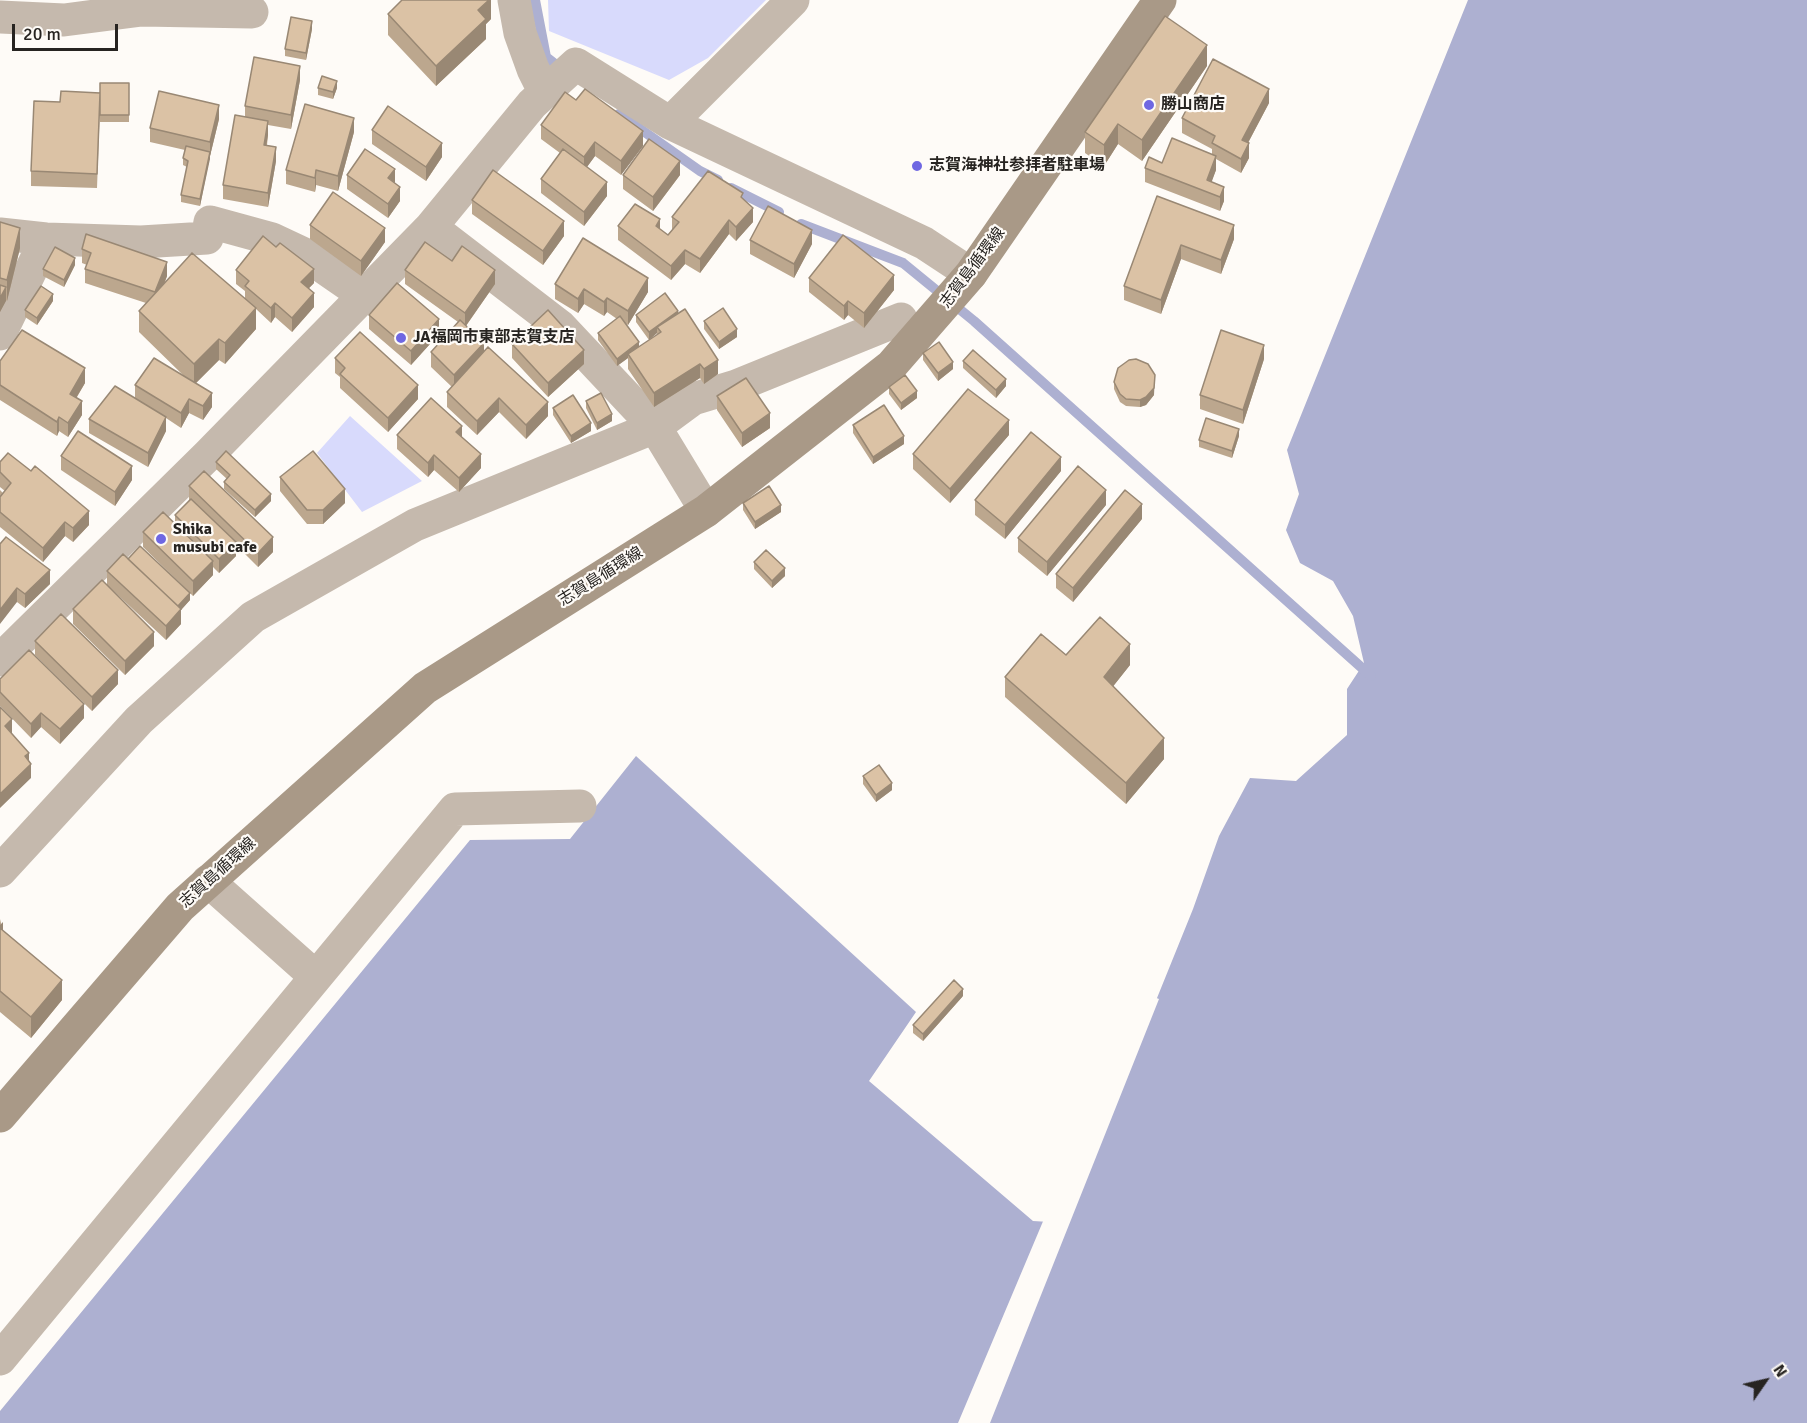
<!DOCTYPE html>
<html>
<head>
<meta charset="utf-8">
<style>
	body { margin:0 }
	#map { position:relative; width:1807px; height:1423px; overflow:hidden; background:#fefbf7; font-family:Signika,sans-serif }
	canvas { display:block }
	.north { position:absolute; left:1735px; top:1351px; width:60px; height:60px; -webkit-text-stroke:4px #fefbf7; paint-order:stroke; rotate:56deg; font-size:16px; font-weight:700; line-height:24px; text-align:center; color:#272421 }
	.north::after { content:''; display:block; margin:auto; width:21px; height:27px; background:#272421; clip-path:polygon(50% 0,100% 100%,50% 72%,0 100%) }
	.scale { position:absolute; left:12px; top:24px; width:106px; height:27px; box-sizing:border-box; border:3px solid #272421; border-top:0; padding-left:8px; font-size:18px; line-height:21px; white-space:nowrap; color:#272421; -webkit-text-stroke:4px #fefbf7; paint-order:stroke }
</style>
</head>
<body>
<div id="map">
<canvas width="1807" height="1423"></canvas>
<div class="north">N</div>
<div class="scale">20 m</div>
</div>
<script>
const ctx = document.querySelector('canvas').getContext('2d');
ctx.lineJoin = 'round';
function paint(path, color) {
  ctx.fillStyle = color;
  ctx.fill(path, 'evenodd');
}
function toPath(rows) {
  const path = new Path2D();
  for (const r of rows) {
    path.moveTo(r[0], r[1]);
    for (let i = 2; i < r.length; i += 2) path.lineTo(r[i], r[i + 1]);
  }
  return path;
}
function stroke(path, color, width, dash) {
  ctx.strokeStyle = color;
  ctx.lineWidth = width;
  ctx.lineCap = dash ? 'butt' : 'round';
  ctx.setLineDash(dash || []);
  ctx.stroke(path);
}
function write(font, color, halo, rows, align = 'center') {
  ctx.font = font + ' Signika,"Noto Sans JP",sans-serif';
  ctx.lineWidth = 4.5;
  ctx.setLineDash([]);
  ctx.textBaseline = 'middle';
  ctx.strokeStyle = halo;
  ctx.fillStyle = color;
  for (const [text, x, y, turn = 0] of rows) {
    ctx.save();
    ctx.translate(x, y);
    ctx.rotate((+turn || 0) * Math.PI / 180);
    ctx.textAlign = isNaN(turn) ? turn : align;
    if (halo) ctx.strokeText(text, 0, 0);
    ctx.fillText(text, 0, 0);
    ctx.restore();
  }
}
paint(toPath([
	[548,0,766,0,708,58,669,80,549,31],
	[350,416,422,481,362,512,317,453]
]), '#d8dafc');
paint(toPath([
	[1468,0,1807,0,1807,1423,0,1423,0,1411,470,840,570,839,636,756,916,1012,869,1081,1033,1221,1066,1223,1193,909,1219,836,1250,778,1296,781,1347,735,1347,689,1364,663,1353,616,1333,581,1300,563,1286,530,1299,494,1287,450]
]), '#adb0d1');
paint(toPath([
	[1154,997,1159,999,990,1423,958,1423,1044,1219,1064,1220]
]), '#fefbf7');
stroke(toPath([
	[535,0,546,57,564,71],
	[619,114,700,171,718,180],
	[731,188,779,212],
	[801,224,903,263,974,321,1371,676]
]), '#adb0d1', 10);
stroke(toPath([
	[514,0,520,33,533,69,545,93],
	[0,17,64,20,142,10,252,12],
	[670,123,793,0],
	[431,227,560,326,655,427,706,511],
	[0,234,46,239,141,242,207,238,210,222,272,239,304,254,362,294],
	[0,334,46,239],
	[0,660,208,455,431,227,532,104,576,64,670,123,924,243,971,274],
	[0,871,139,720,253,617,415,525,655,427,693,399,736,386,901,319],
	[208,881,316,977],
	[0,1359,455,809,580,806]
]), '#c5b9ad', 33);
stroke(toPath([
	[0,1116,180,907,425,688,706,511,891,366,971,274,1160,0]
]), '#a99987', 33);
paint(toPath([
	[491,0,491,19,486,24,486,39,436,86,388,35,388,14],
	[312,29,306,60,285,56,285,49],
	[1207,66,1142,161,1118,144,1104,166,1085,153,1085,132],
	[300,80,291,129,268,125,268,135,267,145,276,161,268,207,223,199,223,185,245,117,245,106],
	[100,83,129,83,129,122,100,122],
	[318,88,337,88,333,99,318,95],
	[576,100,643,146,621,175,595,156,587,167,607,196,584,226,541,193,541,179,560,153,541,139,541,125],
	[1269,103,1248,143,1249,158,1241,173,1216,159,1216,170,1211,182,1224,201,1220,211,1145,182,1145,168,1162,163,1212,154,1212,149,1182,133,1182,118],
	[100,107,97,188,31,186,31,171],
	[219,119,210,156,200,206,181,202,181,195,187,167,183,165,183,158,185,150,150,142,150,128],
	[372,130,442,157,426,181,372,144],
	[354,132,338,191,316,185,315,192,286,184,286,170],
	[347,175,395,183,400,201,388,218,347,189],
	[623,175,680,175,653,211,623,189],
	[1157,196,1234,239,1221,274,1181,259,1161,314,1124,300,1124,286],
	[743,199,753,222,736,241,729,234,700,273,685,264,671,280,618,240,618,226,660,229,668,235,672,230,672,217],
	[472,200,564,236,543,265,472,214],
	[0,222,20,248,7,301,6,300,0,312],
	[310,225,385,242,361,276,310,239],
	[750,240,812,244,794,278,750,254],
	[82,249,167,276,164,285,245,298,245,291,236,284,236,270,314,283,309,288,314,307,292,332,275,317,271,323,256,309,256,329,225,364,219,360,196,383,212,407,203,420,189,413,181,428,166,418,166,431,148,467,89,433,89,419,135,398,135,385,185,377,139,332,139,311,146,303,85,283,85,269,87,265,82,263],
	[452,261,495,284,466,326,484,352,548,416,526,439,499,412,477,435,447,407,447,392,452,387,431,367,431,352,458,322,405,284,405,270],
	[75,265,64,287,43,276,43,269],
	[809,278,894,290,864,328,848,315,844,320,809,292],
	[555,284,648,292,628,325,626,324,639,347,657,335,657,333,649,340,636,322,636,315,678,313,718,374,704,384,700,378,654,407,628,369,628,358,617,366,598,340,598,333,617,319,607,312,604,316,584,304,578,313,555,299],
	[53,301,37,325,25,317,25,310],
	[369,315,439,334,411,365,369,329],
	[704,321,737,337,719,349,704,329],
	[512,344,584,364,548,397,512,358],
	[923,353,953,369,938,381,923,360],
	[335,358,418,399,388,432,340,388,340,377,335,373],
	[1264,359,1243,424,1200,409,1200,395],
	[0,361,85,383,77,397,82,415,68,437,59,431,57,436,0,400],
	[963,361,1006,386,996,398,963,368],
	[1114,382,1154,395,1146,405,1140,407,1126,406,1120,402,1114,389],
	[889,387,917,398,901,410,889,394],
	[717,396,770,428,742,447,717,410],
	[586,401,612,421,597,430,586,408],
	[553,408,591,431,571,443,553,415],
	[853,425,904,444,873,464,853,433],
	[397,435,462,437,481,468,459,492,434,470,428,477,397,449],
	[1009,435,950,503,913,469,913,454],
	[1239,436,1232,458,1199,447,1199,440],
	[61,456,132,480,115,506,61,470],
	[0,462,89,525,73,542,65,536,43,562,0,527,0,490,3,493,5,491,0,487],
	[216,462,271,501,255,517,224,489,224,482,227,479,216,469],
	[1061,471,1005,539,975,515,975,500],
	[280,477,345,503,323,524,307,524,280,491],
	[189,486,273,552,258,567,236,545,236,556,219,573,213,567,213,575,193,596,143,547,143,532,175,523,175,515,189,500],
	[743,503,781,512,755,529,743,510],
	[1106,505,1047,576,1018,552,1018,538],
	[1142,519,1073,602,1056,588,1056,574],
	[0,544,50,584,25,608,17,602],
	[128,559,190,600,181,610,181,624,166,640,107,585,107,571],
	[754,562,785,576,772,588,754,569],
	[73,609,154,646,125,675,73,624],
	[35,641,118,684,92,711,35,655],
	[1066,655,1130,665,1113,686,1164,759,1126,804,1005,697,1005,677],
	[0,679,84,718,60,744,41,727,31,738,0,706],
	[863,776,892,790,876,802,863,784],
	[0,919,3,931,62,1000,31,1038,0,1012],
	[963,996,923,1041,913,1033,913,1025]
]), '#bca78e');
paint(toPath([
	[489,0,491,0,491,19,486,24,486,39,436,86,436,66,478,10],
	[312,21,312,29,306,60,306,53],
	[1207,45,1207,66,1142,161,1142,140],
	[300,66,300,80,291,129,291,115],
	[337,81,337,88,333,99,333,92],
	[1269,89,1269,103,1242,154,1242,140],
	[219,105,219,119,210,156,210,142],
	[354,118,354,132,338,191,338,176],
	[268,121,268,135,264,159,264,145],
	[1118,124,1118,144,1104,166,1104,145],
	[643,131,643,146,621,175,621,161],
	[595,142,595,156,584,171,584,157],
	[442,143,442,157,426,181,426,167],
	[1249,143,1249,158,1241,173,1241,159],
	[276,147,276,161,268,207,268,193],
	[210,152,210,159,200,206,200,199],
	[1216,156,1216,170,1208,192,1207,180],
	[680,161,680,175,653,211,653,197],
	[395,169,395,183,388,178],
	[316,170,316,185,315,192,315,178],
	[607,182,607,196,584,226,584,212],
	[400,187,400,201,388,218,388,204],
	[1224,187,1224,201,1220,211,1220,197],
	[753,208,753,222,736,241,736,227],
	[660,219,660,233,656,226],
	[729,220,729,234,700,273,700,259],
	[564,221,564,236,543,265,543,251],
	[1234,225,1234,239,1221,274,1221,260],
	[20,228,20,248,7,301,7,280],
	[385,228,385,242,361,276,361,261],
	[812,230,812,244,794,278,794,264],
	[1181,245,1181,259,1161,314,1161,300],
	[685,250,685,264,671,280,671,266],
	[75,258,75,265,64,287,64,280],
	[167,262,167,276,155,306,155,292],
	[314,269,314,283,301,296,301,282],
	[495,270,495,284,465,327,465,313],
	[894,275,894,290,864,328,864,313],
	[648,278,648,292,628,325,628,311],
	[6,287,6,301,0,312,0,298],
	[584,289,584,304,578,313,578,299],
	[314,293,314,307,292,332,292,318],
	[53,294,53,301,37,325,37,318],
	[607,298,607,312,604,316,604,302],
	[848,301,848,315,844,320,844,306],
	[275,303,275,317,271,323,271,308],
	[256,308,256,329,225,364,225,343],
	[678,311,678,318,657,327,657,333,649,340,649,332],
	[439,319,439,334,411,365,411,351],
	[737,329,737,337,719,349,719,342],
	[219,339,219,360,194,385,194,364],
	[639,342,639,349,628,354,628,358,617,366,617,359],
	[484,343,484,357,454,389,454,375],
	[1264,345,1264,359,1243,424,1243,410],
	[584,350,584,364,548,397,548,383],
	[718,360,718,374,704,384,704,369],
	[953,362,953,369,938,381,938,373],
	[700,364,700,378,654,407,654,393],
	[85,368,85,383,70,408,70,394],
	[1155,375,1154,395,1146,405,1140,407,1140,400],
	[1006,379,1006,386,996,398,996,390],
	[418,385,418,399,388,432,388,418],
	[917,391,917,398,901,410,901,403],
	[212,393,212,407,203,420,203,406],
	[499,398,499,412,477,435,477,421],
	[189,399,189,413,181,428,181,413],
	[82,401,82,415,68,437,68,423],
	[548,402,548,416,526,439,526,425],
	[770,413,770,428,742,447,742,433],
	[612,414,612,421,597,430,597,423],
	[59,417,59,431,57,436,57,422],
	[166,417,166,431,148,467,148,453],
	[1009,420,1009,435,950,503,950,489],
	[591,423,591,431,571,443,571,436],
	[462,426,462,440,456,432],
	[1239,429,1239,436,1232,458,1232,451],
	[904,436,904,444,873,464,873,457],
	[481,454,481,468,459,492,459,478],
	[434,455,434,470,428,477,428,463],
	[1061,457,1061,471,1005,539,1005,525],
	[132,466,132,480,115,506,115,492],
	[345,489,345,503,323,524,323,510],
	[1106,490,1106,505,1047,576,1047,562],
	[271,494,271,501,255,517,255,510],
	[1142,504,1142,519,1073,602,1073,588],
	[781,505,781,512,755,529,755,522],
	[89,511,89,525,73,542,73,528],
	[65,522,65,536,43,562,43,548],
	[273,537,273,552,258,567,258,553],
	[236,542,236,556,219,573,219,559],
	[213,561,213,575,193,596,193,581],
	[785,568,785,576,772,588,772,581],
	[50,570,50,584,25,608,25,594],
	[17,588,17,602,0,624,0,610],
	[190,593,190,600,181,610,181,624,166,640,166,626,177,607],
	[154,632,154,646,125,675,125,661],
	[1130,644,1130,665,1104,698,1104,677],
	[118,670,118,684,92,711,92,697],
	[84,704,84,718,60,744,60,729],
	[41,713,41,727,31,738,31,724],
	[12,719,12,733,5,740,5,726],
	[1164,738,1164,759,1126,804,1126,783],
	[29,753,29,766,31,764,31,778,0,808,0,794,25,756],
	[892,783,892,790,876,802,876,795],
	[3,922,3,943,0,946,0,925],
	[62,980,62,1000,31,1038,31,1017],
	[963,989,963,996,923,1041,923,1034]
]), '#998874');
const building = toPath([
	[402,0,489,0,478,10,486,19,436,66,388,14,402,0],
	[1165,16,1207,45,1142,140,1118,124,1104,145,1085,132,1165,16],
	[291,17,312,21,306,53,285,49,291,17],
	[254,57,300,66,291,115,245,106,254,57],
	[1213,59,1269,89,1242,140,1249,143,1241,159,1212,143,1215,136,1182,118,1213,59],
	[322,76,337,81,333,92,318,88,322,76],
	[100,83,129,83,129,115,100,115,100,83],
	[585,89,643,131,621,161,595,142,584,157,541,125,565,92,576,100,585,89],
	[61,91,100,93,97,174,31,171,34,101,60,102,61,91],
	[159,91,219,105,210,142,150,128,159,91],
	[305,104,354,118,338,176,316,170,315,178,286,170,305,104],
	[388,106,442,143,426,167,372,130,388,106],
	[235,115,268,121,264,145,276,147,268,193,223,185,235,115],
	[1172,138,1216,156,1207,180,1224,187,1220,197,1145,168,1149,157,1162,163,1172,138],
	[649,139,680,161,653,197,623,175,649,139],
	[186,146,210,152,200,199,181,195,188,161,183,158,186,146],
	[365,149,395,169,388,178,400,187,388,204,347,175,365,149],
	[563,149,607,182,584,212,541,179,563,149],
	[493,170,564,221,543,251,472,200,493,170],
	[708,171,743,193,741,197,753,208,736,227,729,220,700,259,685,250,671,266,618,226,635,204,660,219,656,226,668,235,679,222,672,217,708,171],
	[333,192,385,228,361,261,310,225,333,192],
	[1157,196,1234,225,1221,260,1181,245,1161,300,1124,286,1157,196],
	[768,206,812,230,794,264,750,240,768,206],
	[0,222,20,228,7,280,0,278,0,222],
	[86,234,167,262,155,292,85,269,91,253,82,249,86,234],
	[843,235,894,275,864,313,848,301,844,306,809,278,843,235],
	[263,236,276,247,280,243,314,269,301,282,314,293,292,318,275,303,271,308,245,286,249,281,236,270,263,236],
	[583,238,648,278,628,311,607,298,604,302,584,289,578,299,555,284,583,238],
	[425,242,452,261,462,246,495,270,465,313,405,270,425,242],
	[55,247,75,258,64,280,43,269,55,247],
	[192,253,256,308,225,343,219,339,194,364,139,311,192,253],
	[397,283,439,319,411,351,369,315,397,283],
	[0,285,6,287,0,298,0,285],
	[41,286,53,294,37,318,25,310,41,286],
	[665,293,678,311,649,332,636,315,665,293],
	[723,308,737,329,719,342,704,321,723,308],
	[685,309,718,360,704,369,700,364,654,393,628,354,661,332,657,327,685,309],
	[548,310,584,350,548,383,512,344,548,310],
	[620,316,639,342,617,359,598,333,620,316],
	[460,320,484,343,454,375,431,352,460,320],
	[22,330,85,368,70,394,82,401,68,423,59,417,57,422,0,385,0,361,22,330],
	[1221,330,1264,345,1243,410,1200,395,1221,330],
	[360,332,418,385,388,418,340,374,345,368,335,358,360,332],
	[939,342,953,362,938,373,923,353,939,342],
	[488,347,548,402,526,425,499,398,477,421,447,392,488,347],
	[973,350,1006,379,996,390,963,361,973,350],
	[154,358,212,393,203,406,189,399,181,413,135,385,154,358],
	[1136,359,1148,364,1155,375,1154,388,1146,397,1140,400,1126,399,1120,394,1114,382,1118,368,1129,360,1136,359],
	[905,375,917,391,901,403,889,387,905,375],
	[746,378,770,413,742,433,717,396,746,378],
	[115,386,166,417,148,453,89,419,115,386],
	[968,389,1009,420,950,489,913,454,968,389],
	[601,393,612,414,597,423,586,401,601,393],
	[573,395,591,423,571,436,553,408,573,395],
	[431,398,462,426,456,432,481,454,459,478,434,455,428,463,397,435,431,398],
	[884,405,904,436,873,457,853,425,884,405],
	[1206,418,1239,429,1232,451,1199,440,1206,418],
	[78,431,132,466,115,492,61,456,78,431],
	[1031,432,1061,457,1005,525,975,500,1031,432],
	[226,451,271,494,255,510,224,482,230,475,216,462,226,451],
	[313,451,345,489,323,510,307,510,280,477,313,451],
	[8,453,31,471,35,466,89,511,73,528,65,522,43,548,0,512,0,497,11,483,0,472,0,462,8,453],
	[1078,466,1106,490,1047,562,1018,538,1078,466],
	[204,471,273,537,258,553,189,486,204,471],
	[769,486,781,505,755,522,743,503,769,486],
	[1125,490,1142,504,1073,588,1056,574,1125,490],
	[191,499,236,542,219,559,175,515,191,499],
	[163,512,213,561,193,581,143,532,163,512],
	[6,537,50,570,25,594,17,588,0,610,0,544,6,537],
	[140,546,190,593,178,606,128,559,140,546],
	[766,550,785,568,772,581,754,562,766,550],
	[123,554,181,609,166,626,107,571,123,554],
	[102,580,154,632,125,661,73,609,102,580],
	[61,614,118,670,92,697,35,641,61,614],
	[1100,617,1130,644,1104,677,1164,738,1126,783,1005,677,1041,634,1066,655,1100,617],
	[29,650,84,704,60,729,41,713,31,724,0,692,0,679,29,650],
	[0,707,12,719,5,726,29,753,25,756,31,764,0,794,0,707],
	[879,765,892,783,876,795,863,776,879,765],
	[0,928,62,980,31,1017,0,991,0,928],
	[954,980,963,989,923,1034,913,1025,954,980]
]);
paint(building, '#dbc2a5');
stroke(building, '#998874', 1.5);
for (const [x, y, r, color] of [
	[1149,105,6,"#6f67e2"],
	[917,166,6,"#6f67e2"],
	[401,338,6,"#6f67e2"],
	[161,539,6,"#6f67e2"]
]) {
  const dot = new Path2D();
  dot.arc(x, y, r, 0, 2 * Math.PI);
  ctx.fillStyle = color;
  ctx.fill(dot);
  stroke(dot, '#fefbf7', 2);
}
write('bold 16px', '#272421', '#fefbf7', [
	["勝山商店",1161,105],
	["志賀海神社参拝者駐車場",929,166],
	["JA福岡市東部志賀支店",413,338],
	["Shika",173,530],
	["musubi cafe",173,548]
], 'left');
write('16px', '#272421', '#fefbf7', [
	["志賀島循環線",973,268,-53],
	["志賀島循環線",601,577,-32],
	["志賀島循環線",218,873,-42]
]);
</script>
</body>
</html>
